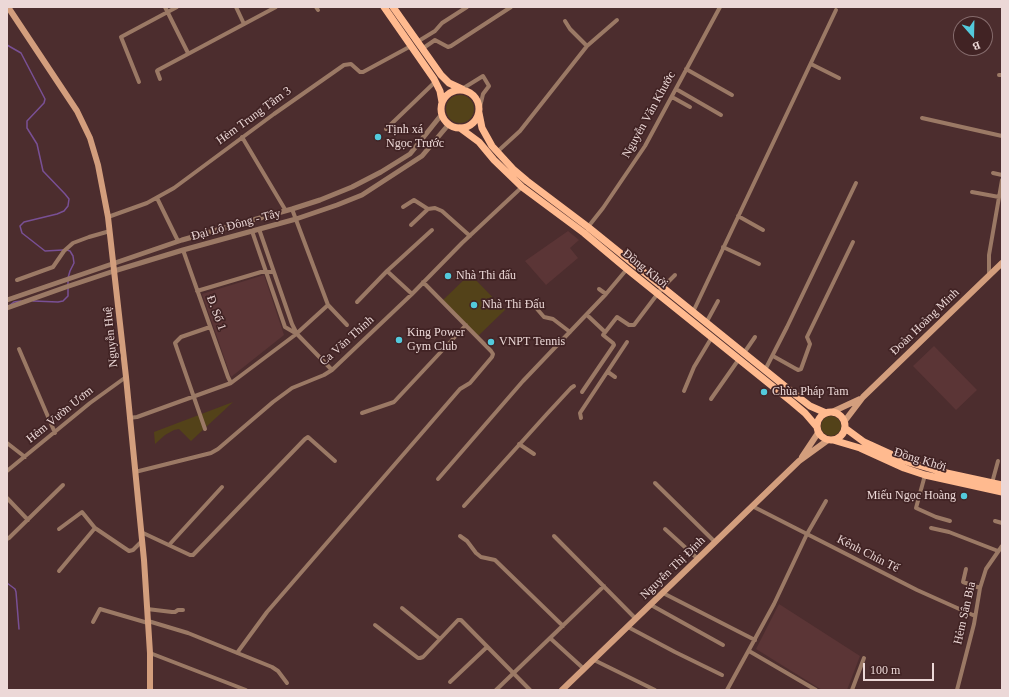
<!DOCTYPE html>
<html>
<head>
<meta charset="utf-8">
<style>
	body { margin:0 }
	#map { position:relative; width:1009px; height:697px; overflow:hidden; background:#4c2d2e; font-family:"Times New Roman",serif }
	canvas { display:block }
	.frame { position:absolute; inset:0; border:8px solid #ecd8d7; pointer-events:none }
	.north { position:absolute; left:953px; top:16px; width:40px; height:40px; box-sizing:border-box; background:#412324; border:1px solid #856b6c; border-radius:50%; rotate:160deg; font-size:11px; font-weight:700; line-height:16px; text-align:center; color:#ecd8d7 }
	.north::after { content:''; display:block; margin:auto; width:14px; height:18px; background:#53cadc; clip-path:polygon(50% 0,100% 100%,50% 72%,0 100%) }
	.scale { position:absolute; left:863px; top:663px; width:71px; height:18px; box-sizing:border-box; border:2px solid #ecd8d7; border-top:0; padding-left:5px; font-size:12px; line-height:14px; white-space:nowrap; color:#ecd8d7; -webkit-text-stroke:3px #412324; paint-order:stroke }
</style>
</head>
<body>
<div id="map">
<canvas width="1009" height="697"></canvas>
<div class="frame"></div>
<div class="north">B</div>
<div class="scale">100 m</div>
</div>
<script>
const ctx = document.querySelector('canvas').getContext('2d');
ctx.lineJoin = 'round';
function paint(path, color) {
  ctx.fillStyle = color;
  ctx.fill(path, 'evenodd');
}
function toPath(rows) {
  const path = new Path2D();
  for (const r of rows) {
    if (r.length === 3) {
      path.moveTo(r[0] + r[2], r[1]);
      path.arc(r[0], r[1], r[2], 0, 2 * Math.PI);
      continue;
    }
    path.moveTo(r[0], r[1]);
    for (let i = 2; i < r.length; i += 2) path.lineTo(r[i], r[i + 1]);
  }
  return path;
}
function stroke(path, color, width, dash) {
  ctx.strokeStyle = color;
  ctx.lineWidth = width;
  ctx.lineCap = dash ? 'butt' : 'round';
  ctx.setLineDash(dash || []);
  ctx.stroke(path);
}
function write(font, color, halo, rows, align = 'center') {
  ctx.font = font + ' "Times New Roman",serif';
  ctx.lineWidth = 3.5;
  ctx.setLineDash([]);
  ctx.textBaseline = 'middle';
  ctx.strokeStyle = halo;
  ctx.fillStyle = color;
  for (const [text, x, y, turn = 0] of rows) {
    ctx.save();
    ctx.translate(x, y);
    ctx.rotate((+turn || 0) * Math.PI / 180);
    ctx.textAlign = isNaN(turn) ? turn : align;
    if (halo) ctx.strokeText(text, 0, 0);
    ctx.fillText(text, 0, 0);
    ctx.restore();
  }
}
paint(toPath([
	[568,231,579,240,570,248,578,258,546,285,525,261],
	[264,275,284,335,231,377,202,294],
	[934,346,977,390,956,410,913,366],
	[779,604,860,656,847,690,822,690,756,649]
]), '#5b3536');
paint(toPath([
	[460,109,14],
	[470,274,505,310,478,336,443,300],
	[233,402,191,441,179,429,174,430,165,435,155,444,154,432],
	[831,426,10]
]), '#534219');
stroke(toPath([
	[7,45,21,53,45,99,44,103,27,121,27,128,37,144,43,171,65,194,69,199,68,206,64,211,57,214,24,222,20,226,22,233,45,251,63,250],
	[67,250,70,251,73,256,74,263,70,271,68,278],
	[33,301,58,302,63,301,68,296,68,281],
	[10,305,14,302,21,301],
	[7,583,15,589,16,592,19,629]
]), '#795095', 1.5);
stroke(toPath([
	[165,7,188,53],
	[236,7,244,24],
	[316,7,318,10],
	[565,21,570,29,587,46],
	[417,42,435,31,442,23,467,7],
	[422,49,435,40,448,47,451,46,511,7],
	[811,64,839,78],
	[686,69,732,95],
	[999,75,1002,75],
	[160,79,157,71,158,70,276,7],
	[139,82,121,37,177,7],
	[462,89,483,76,489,86,483,94,480,107],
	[676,89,721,115],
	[672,97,690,107],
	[922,118,1002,136],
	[386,129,435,82],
	[242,137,286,211],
	[497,152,520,131,587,46,617,20],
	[993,173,1002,175],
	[972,192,999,197],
	[157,198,178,241],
	[403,207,414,200,428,209],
	[292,209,328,305,347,325],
	[738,216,763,230],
	[108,217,147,203,174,188,274,114,344,65,351,64,360,72,363,72,411,46],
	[411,225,428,209,435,208,442,211,470,236],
	[588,227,603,208,645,146,720,7],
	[259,229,292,324,297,334],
	[252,231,285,327,297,334,332,370],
	[723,247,759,264],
	[183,250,228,377,231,383],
	[387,271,412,294],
	[989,275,989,255,1002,180],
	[17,280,53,267,64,251,73,243,89,237,110,231],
	[599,289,606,294],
	[197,291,261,272,274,272],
	[357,302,387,271,432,230],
	[531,302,544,317,553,319,570,332],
	[693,312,836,10],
	[587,315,605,332],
	[706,323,718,301],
	[19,349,55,433],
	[744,353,755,337],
	[773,356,798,370,801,369,810,344,807,337,853,242],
	[765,370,787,327,856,183],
	[608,372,615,377],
	[684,391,694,367,712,337],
	[582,392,614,345,613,343,603,335,617,317,629,325,634,325,662,288,675,275],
	[711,399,739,359],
	[362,413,394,402,466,325],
	[129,418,137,417,231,383,295,335,328,305],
	[581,418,580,413,627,342],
	[205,429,175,343,181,337,210,327],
	[7,443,25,457],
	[519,444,534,454],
	[7,471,90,403,126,377],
	[135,472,211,453,218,449,273,402,292,388,324,375,332,370,412,294,462,243,522,187],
	[925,475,916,508,936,517,950,521],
	[438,479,523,381,606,294,627,269],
	[655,483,715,542],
	[992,483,998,461],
	[7,498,28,520],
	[464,506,546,415,571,388,574,386],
	[752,506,917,590,975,616],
	[995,521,1002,523],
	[931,528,949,532,998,551],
	[59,529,82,512,95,528],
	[665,529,698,559],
	[141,532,190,555,193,555,305,439,308,437,335,461],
	[460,536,467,541,476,553,481,557,495,560,563,626],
	[554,536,636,619],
	[7,539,9,538,63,485],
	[169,545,222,487],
	[966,569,963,582,980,588],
	[59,571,95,528,129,551,133,550,142,541],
	[663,593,755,640],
	[651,605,723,645],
	[402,608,440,639],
	[147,609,172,612,175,612,178,610,183,610],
	[148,621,188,633,272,667,278,671,287,683],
	[93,622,100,609,148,623],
	[375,625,418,658,420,658,423,657,458,620,461,620,530,690],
	[628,627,675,652,722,675],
	[550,638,584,669],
	[749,651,816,690],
	[150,653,246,690],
	[237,653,267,612,460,389,470,383,492,357,493,354,491,351,423,282],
	[594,660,655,690],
	[450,682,487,647],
	[496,690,604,586],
	[727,690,774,604,807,534,826,501],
	[852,690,864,658],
	[957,690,974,624,980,588,986,569,1002,546]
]), '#9b7965', 4);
stroke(toPath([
	[7,300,182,240,292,209,320,200,352,187,381,172,410,154,442,114],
	[7,308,66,287,114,271,183,250,296,219,337,205,362,195,422,156,449,124]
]), '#9b7965', 5);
stroke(toPath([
	[8,7,77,111,90,138,98,165,108,217,126,377,144,560,150,653,150,690],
	[832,412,860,399],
	[844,422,863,397,1002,263],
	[802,457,818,433],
	[562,690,799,461,828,440]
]), '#d39e7d', 6);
stroke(toPath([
	[384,7,434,79,440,91,442,102],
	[393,7,441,75,449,83,462,89],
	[460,109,19],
	[479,113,482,128,492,146,514,170,527,181,588,227,797,396,810,406,826,413],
	[460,128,479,142,494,160,522,187,584,233,627,269,792,402,805,413,817,427],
	[831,426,14],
	[845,428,864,442,908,462,942,472,1002,485],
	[833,440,860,448,904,468,925,475,1002,492]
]), '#ffba8f', 7);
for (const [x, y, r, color] of [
	[378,137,4,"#53cadc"],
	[448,276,4,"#53cadc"],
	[474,305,4,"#53cadc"],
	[399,340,4,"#53cadc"],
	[491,342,4,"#53cadc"],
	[764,392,4,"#53cadc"],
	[964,496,4,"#53cadc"]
]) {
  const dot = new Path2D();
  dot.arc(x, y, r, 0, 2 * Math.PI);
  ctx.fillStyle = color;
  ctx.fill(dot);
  stroke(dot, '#412324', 1.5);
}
write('12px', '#ecd8d7', '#412324', [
	["Nguyễn Văn Khước",649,115,-61],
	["Hẻm Trung Tâm 3",254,116,-36],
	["Đại Lộ Đông - Tây",236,225,-15],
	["Đồng Khởi",645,269,39],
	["Đ. Số 1",216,313,70],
	["Đoàn Hoàng Minh",925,322,-44],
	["Nguyễn Huệ",111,337,-96],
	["Ca Văn Thỉnh",347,341,-42],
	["Hẻm Vườn Ươm",60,415,-39],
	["Đồng Khởi",920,460,17],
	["Kênh Chín Tế",868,554,27],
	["Nguyễn Thị Định",673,568,-44],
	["Hẻm Sân Bia",965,613,-77]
]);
write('12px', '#ecd8d7', '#412324', [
	["Tịnh xá",386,130],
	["Ngọc Trước",386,144],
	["Nhà Thi đấu",456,276],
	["Nhà Thi Đấu",482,305],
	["King Power",407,333],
	["Gym Club",407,347],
	["VNPT Tennis",499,342],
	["Chùa Pháp Tam",772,392],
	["Miếu Ngọc Hoàng",956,496,"right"]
], 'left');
</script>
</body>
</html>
